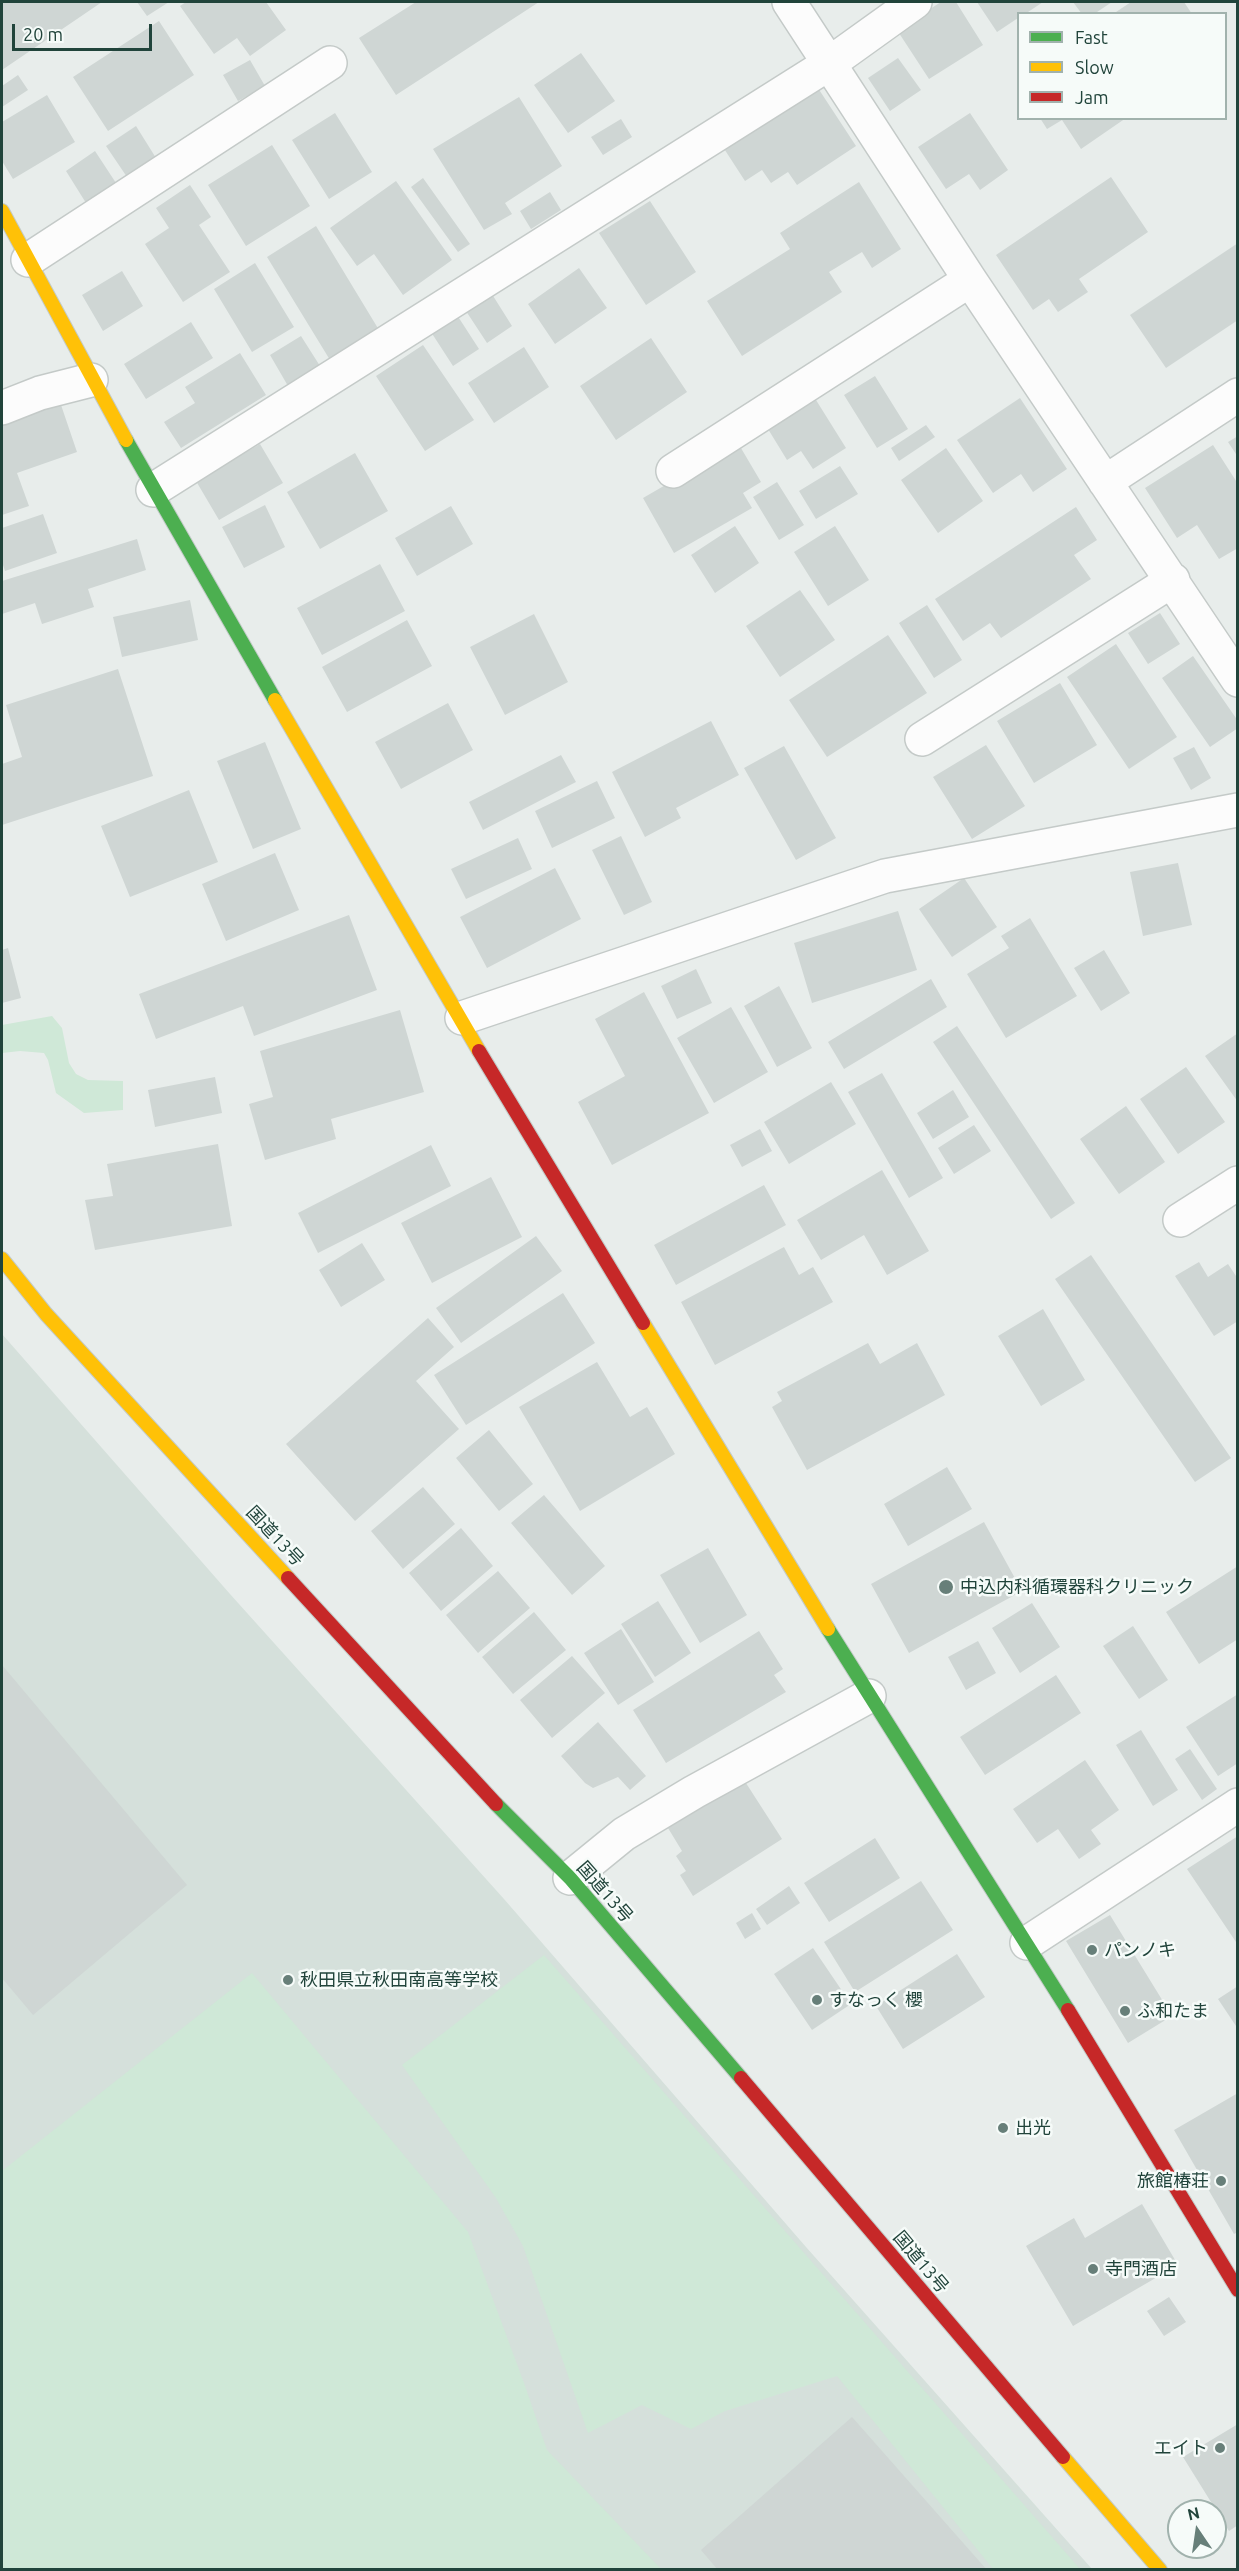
<!DOCTYPE html>
<html>
<head>
<meta charset="utf-8">
<style>
	body { margin:0 }
	#map { position:relative; width:1239px; height:2571px; overflow:hidden; background:#e8edeb; font-family:Ubuntu,sans-serif }
	canvas { display:block }
	.frame { position:absolute; inset:0; border:3px solid #21443b; pointer-events:none }
	.legend { position:absolute; left:1017px; top:12px; width:210px; height:108px; box-sizing:border-box; background:#f6fbf9; border:2px solid #a1b2ad; margin:0; padding:8px 10px; list-style:none; font-size:18px; color:#21443b }
	.legend li { display:flex; align-items:center; gap:12px; height:30px }
	.legend b { width:30px; border:2px solid #a1b2ad }
	.north { position:absolute; left:1167px; top:2499px; width:60px; height:60px; box-sizing:border-box; background:#f6fbf9; border:2px solid #a1b2ad; border-radius:50%; rotate:347deg; font-size:16px; font-weight:700; line-height:24px; text-align:center; color:#21443b }
	.north::after { content:''; display:block; margin:auto; width:21px; height:27px; background:#677f79; clip-path:polygon(50% 0,100% 100%,50% 72%,0 100%) }
	.scale { position:absolute; left:12px; top:24px; width:140px; height:27px; box-sizing:border-box; border:3px solid #21443b; border-top:0; padding-left:8px; font-size:18px; line-height:21px; white-space:nowrap; color:#21443b; -webkit-text-stroke:4px #f6fbf9; paint-order:stroke }
</style>
</head>
<body>
<div id="map">
<canvas width="1239" height="2571"></canvas>
<div class="frame"></div>
<ul class="legend">
<li><b style="height:8px;background:#4caf50"></b>Fast</li>
<li><b style="height:8px;background:#ffc107"></b>Slow</li>
<li><b style="height:8px;background:#c62828"></b>Jam</li>
</ul>
<div class="north">N</div>
<div class="scale">20 m</div>
</div>
<script>
const ctx = document.querySelector('canvas').getContext('2d');
ctx.lineJoin = 'round';
function paint(path, color) {
  ctx.fillStyle = color;
  ctx.fill(path, 'evenodd');
}
function toPath(rows) {
  const path = new Path2D();
  for (const r of rows) {
    path.moveTo(r[0], r[1]);
    for (let i = 2; i < r.length; i += 2) path.lineTo(r[i], r[i + 1]);
  }
  return path;
}
function stroke(path, color, width, dash) {
  ctx.strokeStyle = color;
  ctx.lineWidth = width;
  ctx.lineCap = dash ? 'butt' : 'round';
  ctx.setLineDash(dash || []);
  ctx.stroke(path);
}
function write(font, color, halo, rows, align = 'center') {
  ctx.font = font + ' Ubuntu,"Noto Sans JP",sans-serif';
  ctx.lineWidth = 5;
  ctx.setLineDash([]);
  ctx.textBaseline = 'middle';
  ctx.strokeStyle = halo;
  ctx.fillStyle = color;
  for (const [text, x, y, turn = 0] of rows) {
    ctx.save();
    ctx.translate(x, y);
    ctx.rotate((+turn || 0) * Math.PI / 180);
    ctx.textAlign = isNaN(turn) ? turn : align;
    if (halo) ctx.strokeText(text, 0, 0);
    ctx.fillText(text, 0, 0);
    ctx.restore();
  }
}
paint(toPath([
	[2,1334,230,1594,504,1899,806,2247,1092,2569,2,2569]
]), '#d5e0db');
paint(toPath([
	[52,1016,62,1028,69,1063,76,1074,88,1080,123,1081,123,1110,84,1113,56,1093,48,1060,44,1053,20,1051,2,1053,2,1025],
	[544,1955,1080,2569,993,2569,837,2376,725,2411,691,2429,642,2405,588,2433,523,2246,496,2198,402,2065],
	[252,1973,468,2232,524,2383,547,2450,661,2569,2,2569,2,2171]
]), '#cfe8d7');
paint(toPath([
	[2,2,102,2,2,70],
	[137,2,169,2,147,16],
	[186,2,266,2,286,30,250,56,237,38,214,54,180,6],
	[416,2,539,2,396,95,359,38],
	[941,2,956,2,983,45,929,79,897,30],
	[977,2,1043,2,1025,14,1018,14,1018,18,997,32],
	[1073,2,1112,2,1094,14,1082,14],
	[1131,2,1184,2,1192,14,1113,14],
	[159,21,194,75,108,131,73,77],
	[581,53,615,101,568,133,534,85],
	[898,58,921,90,890,111,868,78],
	[250,60,265,86,238,101,223,75],
	[18,75,28,90,2,107,2,86],
	[814,82,856,146,797,185,788,172,771,183,762,170,745,181,721,144],
	[47,95,75,142,13,179,2,161,2,122],
	[519,97,562,166,505,203,512,214,484,230,433,149],
	[335,113,372,172,329,199,292,140],
	[970,113,1008,170,980,190,969,174,946,189,918,147],
	[1040,118,1126,118,1081,149,1062,120,1047,129],
	[621,119,632,137,603,155,591,137],
	[136,126,156,158,127,177,106,146],
	[272,145,310,206,246,246,208,185],
	[95,151,116,183,86,203,66,171],
	[1111,177,1148,232,1079,279,1088,292,1058,312,1049,299,1033,310,996,255],
	[423,178,470,244,458,252,411,187],
	[396,181,452,260,403,295,374,254,357,266,330,228],
	[859,182,901,249,872,268,862,252,829,272,842,292,742,356,707,301,790,249,780,233],
	[190,185,211,217,199,225,230,272,183,302,145,244,169,228,156,208],
	[550,192,561,210,531,229,520,211],
	[650,201,696,272,646,305,599,233],
	[316,226,379,330,330,360,267,257],
	[1238,243,1238,320,1166,368,1130,315],
	[255,263,294,327,252,352,214,289],
	[579,268,607,308,555,344,528,304],
	[122,271,143,306,103,331,82,295],
	[490,291,512,326,487,343,464,308],
	[457,315,479,349,453,366,431,332],
	[191,322,213,358,146,399,124,364],
	[301,336,320,366,288,386,270,355],
	[651,338,687,392,616,440,580,386],
	[423,345,474,420,425,451,376,376],
	[524,347,549,387,494,423,468,383],
	[240,353,266,395,181,448,164,422,195,403,185,387],
	[875,376,908,429,877,448,844,395],
	[1020,398,1067,469,1033,492,1021,474,993,493,957,440],
	[816,400,846,448,813,469,801,451,787,460,768,429],
	[60,402,77,452,17,473,29,506,2,515,2,422],
	[926,425,935,437,899,461,891,448],
	[1238,436,1238,457,1228,442],
	[738,443,761,482,743,493,752,508,674,553,643,498],
	[260,444,283,483,219,520,196,481],
	[1213,445,1238,484,1238,548,1219,559,1197,525,1177,538,1145,488],
	[946,448,983,501,938,533,901,480],
	[355,453,388,511,320,549,287,492],
	[840,466,858,494,816,519,799,491],
	[777,482,804,525,779,540,753,497],
	[265,505,285,547,244,568,222,527],
	[451,506,473,544,417,576,395,538],
	[1076,507,1097,540,1074,555,1091,579,1001,638,990,623,963,641,935,599],
	[43,514,57,553,5,571,2,562,2,528],
	[735,526,759,563,715,593,691,555],
	[835,526,869,580,828,606,794,552],
	[137,539,146,570,88,589,94,607,42,624,35,603,2,614,2,581],
	[380,564,405,611,322,655,297,608],
	[800,590,835,640,780,677,746,626],
	[190,600,198,640,122,657,113,617],
	[927,605,962,660,934,678,899,623],
	[1160,613,1180,644,1148,664,1128,633],
	[534,614,568,682,505,715,470,647],
	[407,620,432,666,347,712,322,667],
	[888,635,927,693,827,757,789,700],
	[1116,644,1177,737,1129,769,1067,677],
	[1193,656,1238,721,1238,728,1210,747,1162,678],
	[118,669,153,776,2,825,2,764,22,757,6,705],
	[1060,683,1097,745,1034,783,997,721],
	[448,703,473,750,401,789,375,742],
	[711,721,739,775,676,808,681,818,645,837,612,772],
	[265,742,301,829,253,849,217,761],
	[986,745,1025,806,972,839,933,777],
	[784,746,836,838,796,860,744,768],
	[1194,747,1211,778,1191,790,1173,758],
	[561,755,576,782,483,830,469,802],
	[597,781,615,818,552,848,535,811],
	[189,790,218,862,130,897,101,826],
	[621,836,652,902,624,915,592,850],
	[518,838,532,869,466,899,451,869],
	[275,853,299,910,226,941,202,884],
	[1178,863,1192,925,1143,936,1130,872],
	[555,868,581,919,487,968,460,917],
	[964,878,997,927,952,957,919,909],
	[898,911,917,970,812,1003,794,943],
	[349,915,377,990,254,1036,243,1006,156,1039,139,994],
	[1030,918,1077,996,1006,1038,967,974,1009,948,1001,936],
	[8,948,21,998,2,1003,2,950],
	[1104,950,1130,993,1101,1011,1074,968],
	[696,969,712,1003,677,1019,661,986],
	[931,979,947,1007,844,1069,828,1042],
	[779,986,812,1048,777,1067,744,1006],
	[644,992,709,1113,612,1165,578,1102,625,1076,595,1019],
	[731,1007,768,1072,714,1103,677,1038],
	[400,1010,424,1092,331,1119,336,1139,265,1160,249,1104,273,1097,260,1051],
	[957,1026,1075,1203,1051,1219,933,1042],
	[1238,1033,1238,1102,1205,1056],
	[1186,1067,1225,1122,1178,1154,1140,1099],
	[882,1073,943,1178,909,1198,848,1092],
	[215,1077,222,1113,155,1127,148,1090],
	[831,1082,856,1124,789,1164,764,1122],
	[953,1090,969,1117,933,1139,917,1113],
	[1126,1106,1165,1162,1119,1194,1080,1139],
	[974,1125,991,1151,954,1174,938,1148],
	[760,1129,772,1151,742,1167,730,1145],
	[218,1144,232,1226,95,1250,85,1200,113,1196,107,1164],
	[431,1145,451,1186,318,1253,298,1213],
	[882,1170,929,1251,887,1275,864,1235,821,1260,797,1220],
	[491,1177,522,1237,432,1283,401,1223],
	[764,1185,786,1225,676,1285,654,1245],
	[536,1236,562,1271,461,1343,436,1308],
	[362,1243,385,1280,341,1307,319,1270],
	[784,1247,799,1275,813,1267,833,1302,715,1365,681,1302],
	[1091,1255,1231,1458,1195,1482,1055,1279],
	[1199,1262,1208,1277,1228,1264,1238,1279,1238,1321,1214,1336,1175,1276],
	[563,1293,595,1343,466,1425,434,1375],
	[1043,1309,1085,1380,1041,1406,998,1336],
	[428,1318,454,1347,416,1381,459,1429,355,1521,286,1444],
	[868,1343,880,1364,917,1343,945,1395,807,1470,772,1407,782,1401,777,1392],
	[597,1362,630,1417,647,1407,675,1454,580,1511,519,1407],
	[489,1430,533,1484,499,1511,456,1458],
	[947,1467,972,1509,908,1546,884,1504],
	[423,1487,455,1524,403,1569,371,1531],
	[544,1495,605,1566,572,1595,511,1523],
	[984,1522,1022,1591,909,1653,871,1584],
	[461,1528,493,1566,441,1611,409,1573],
	[708,1548,747,1615,700,1643,660,1575],
	[1238,1566,1238,1639,1199,1664,1166,1612],
	[498,1571,530,1608,478,1653,446,1615],
	[658,1601,691,1653,655,1677,621,1624],
	[1032,1603,1060,1647,1020,1673,992,1628],
	[534,1612,566,1650,513,1694,482,1657],
	[1133,1626,1168,1680,1139,1699,1103,1646],
	[621,1629,654,1682,618,1705,584,1653],
	[759,1631,783,1669,774,1675,786,1692,666,1763,633,1710],
	[978,1641,996,1673,966,1690,948,1657],
	[572,1656,605,1693,552,1738,520,1700],
	[2,1665,187,1885,33,2015,2,1978],
	[1056,1675,1081,1713,985,1775,960,1737],
	[1238,1694,1238,1763,1218,1776,1186,1727],
	[598,1722,646,1776,630,1790,618,1777,593,1788,585,1783,561,1756],
	[1141,1730,1178,1790,1153,1806,1116,1745],
	[1190,1749,1217,1789,1202,1800,1175,1759],
	[1085,1760,1119,1810,1091,1830,1101,1844,1079,1859,1058,1829,1037,1843,1013,1809],
	[744,1780,782,1839,693,1896,680,1875,686,1871,676,1856,682,1851,668,1828],
	[1238,1836,1238,1945,1187,1869],
	[875,1838,900,1878,829,1922,804,1883],
	[921,1881,953,1930,855,1992,824,1942],
	[789,1886,800,1903,767,1925,756,1909],
	[752,1913,761,1929,745,1939,736,1923],
	[1110,1915,1172,2016,1128,2043,1066,1941],
	[813,1948,851,2004,812,2030,774,1974],
	[957,1954,985,1997,903,2049,876,2006],
	[1238,1986,1238,2029,1218,1999],
	[1238,2093,1238,2232,1234,2234,1174,2130],
	[1142,2204,1178,2265,1073,2326,1026,2246,1074,2218,1085,2238],
	[1169,2297,1186,2322,1164,2336,1147,2311],
	[852,2417,987,2570,718,2570,701,2550],
	[1238,2424,1238,2525,1229,2531,1183,2457]
]), '#cfd6d4');
const street = toPath([
	[789,2,970,280,1238,680],
	[28,260,330,63],
	[2,408,40,393,91,380],
	[673,471,970,280],
	[1105,482,1238,395],
	[153,490,830,63,915,2],
	[922,739,1173,580],
	[462,1018,885,876,1238,810],
	[1180,1220,1238,1183],
	[570,1878,624,1834,694,1792,869,1696],
	[1027,1943,1238,1805]
]);
const fast = toPath([
	[126,440,275,700],
	[828,1629,1068,2010],
	[496,1804,570,1878,741,2078]
]);
const slow = toPath([
	[2,211,126,440],
	[275,700,479,1051],
	[2,1259,46,1314,288,1578],
	[643,1323,828,1629],
	[1063,2457,1160,2570]
]);
const jam = toPath([
	[479,1051,643,1323],
	[288,1578,496,1804],
	[1068,2010,1238,2290],
	[741,2078,1063,2457]
]);
stroke(street, '#c4cac8', 36);
stroke(fast, '#c3cbc8', 16);
stroke(slow, '#c3cbc8', 16);
stroke(jam, '#c3cbc8', 16);
stroke(street, '#fcfcfc', 33);
stroke(fast, '#4caf50', 14);
stroke(slow, '#ffc107', 14);
stroke(jam, '#c62828', 14);
for (const [x, y, r, color] of [
	[946,1587,8,"#677f79"],
	[1092,1950,6,"#677f79"],
	[288,1980,6,"#677f79"],
	[817,2000,6,"#677f79"],
	[1125,2011,6,"#677f79"],
	[1003,2128,6,"#677f79"],
	[1221,2181,6,"#677f79"],
	[1093,2269,6,"#677f79"],
	[1220,2448,6,"#677f79"]
]) {
  const dot = new Path2D();
  dot.arc(x, y, r, 0, 2 * Math.PI);
  ctx.fillStyle = color;
  ctx.fill(dot);
  stroke(dot, '#f6fbf9', 2);
}
write('18px', '#21443b', '#f6fbf9', [
	["国道13号",275,1536,47],
	["国道13号",605,1892,49],
	["国道13号",921,2262,50]
]);
write('18px', '#21443b', '#f6fbf9', [
	["中込内科循環器科クリニック",960,1587],
	["パンノキ",1104,1950],
	["秋田県立秋田南高等学校",300,1980],
	["すなっく 櫻",829,2000],
	["ふ和たま",1137,2011],
	["出光",1015,2128],
	["旅館椿荘",1209,2181,"right"],
	["寺門酒店",1105,2269],
	["エイト",1208,2448,"right"]
], 'left');
</script>
</body>
</html>
